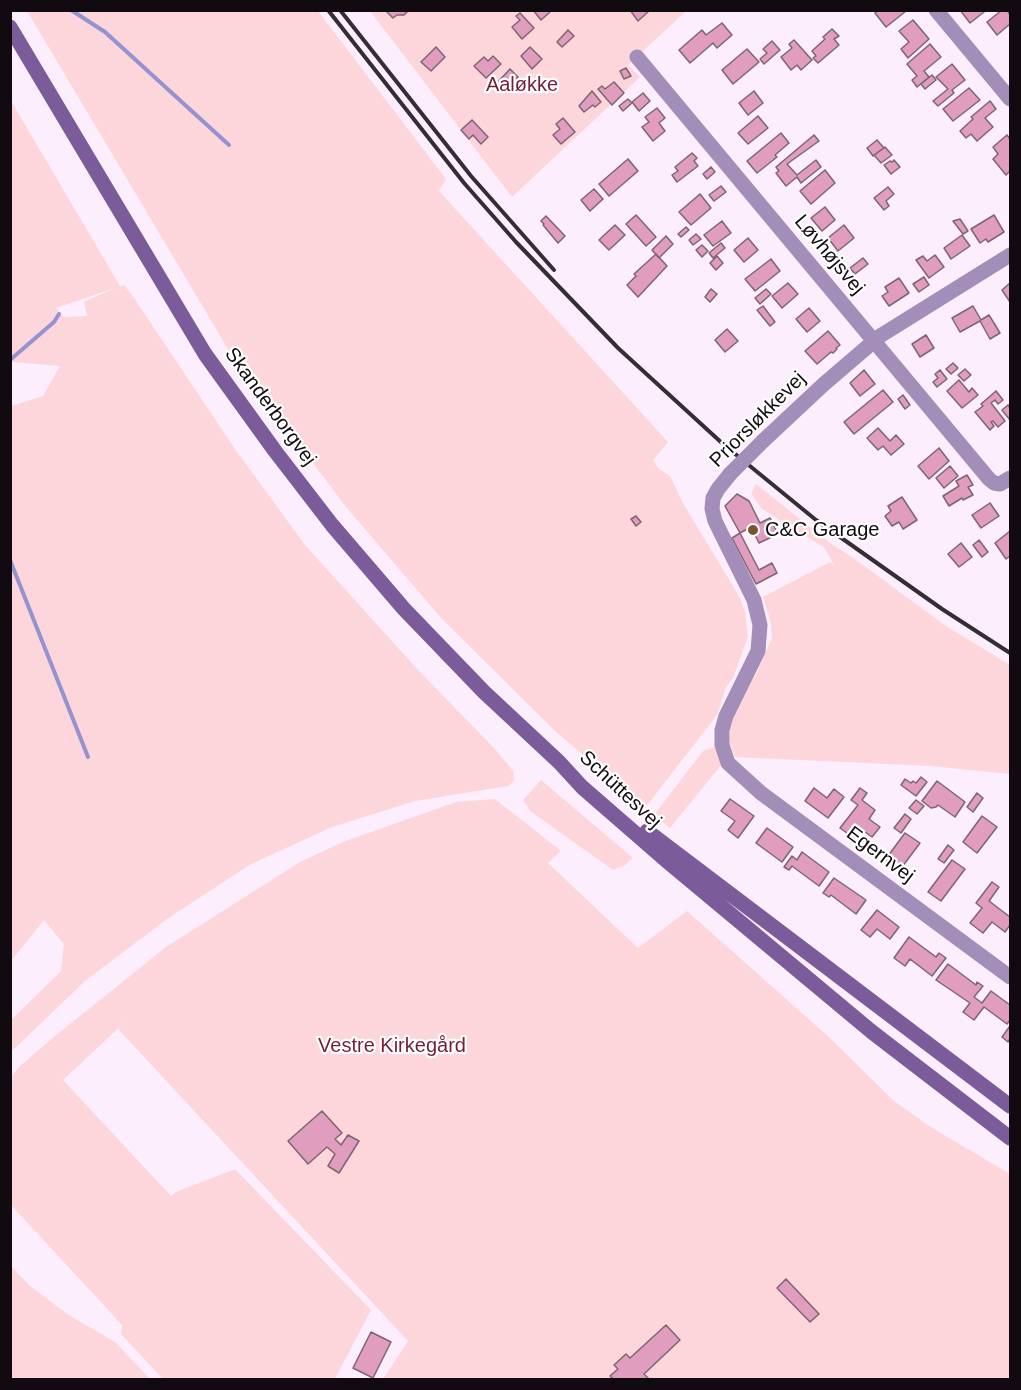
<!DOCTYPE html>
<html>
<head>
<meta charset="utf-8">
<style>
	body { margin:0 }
	#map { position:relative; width:1021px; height:1390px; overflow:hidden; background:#fceefc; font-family:Arial,sans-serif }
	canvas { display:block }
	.frame { position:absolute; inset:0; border:12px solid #110a11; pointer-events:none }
</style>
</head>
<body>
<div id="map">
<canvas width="1021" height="1390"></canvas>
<div class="frame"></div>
</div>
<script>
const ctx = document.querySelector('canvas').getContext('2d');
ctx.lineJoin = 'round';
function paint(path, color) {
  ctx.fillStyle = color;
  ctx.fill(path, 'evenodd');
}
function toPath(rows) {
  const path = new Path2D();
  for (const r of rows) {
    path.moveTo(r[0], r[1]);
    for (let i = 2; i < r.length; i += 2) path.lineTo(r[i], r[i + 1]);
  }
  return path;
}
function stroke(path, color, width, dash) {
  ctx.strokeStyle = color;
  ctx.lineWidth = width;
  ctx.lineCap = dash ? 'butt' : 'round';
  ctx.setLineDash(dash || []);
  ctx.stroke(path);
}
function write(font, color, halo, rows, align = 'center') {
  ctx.font = font + ' Arial,sans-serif';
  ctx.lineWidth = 4.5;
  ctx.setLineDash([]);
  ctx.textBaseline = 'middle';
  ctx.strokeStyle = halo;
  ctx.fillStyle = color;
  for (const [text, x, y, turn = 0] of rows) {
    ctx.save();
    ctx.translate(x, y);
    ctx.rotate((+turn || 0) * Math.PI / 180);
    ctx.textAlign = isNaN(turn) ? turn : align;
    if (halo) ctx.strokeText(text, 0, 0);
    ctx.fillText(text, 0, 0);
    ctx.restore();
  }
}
paint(toPath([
	[27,11,318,11,446,179,439,191,668,442,653,460,658,468,670,476,684,505,739,596,745,612,748,637,733,678,726,687,717,715,645,808,554,730,442,619,346,507,231,354],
	[370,11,686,11,628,65,640,77,512,197],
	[10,99,120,286,124,285,132,295,235,449,305,545,419,671,495,749,513,771,514,781,508,786,415,801,332,827,251,864,167,919,85,981,11,1052,11,1020,61,971,64,944,44,920,11,961,11,406,43,396,60,366,11,362],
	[115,288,84,302,87,316,64,317,56,308],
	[756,484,829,542,859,562,946,626,1010,665,1010,774,930,766,735,757,730,744,730,728,738,705,758,670,772,638,771,623,763,597,830,562,834,565,825,548,762,509,751,494],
	[715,747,722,764,670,828,654,815,703,751],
	[541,780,633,858,625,865,613,870,530,811,523,800],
	[495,799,561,851,548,863,638,948,687,911,831,1039,894,1101,929,1126,1010,1174,1010,1379,383,1379,408,1341,118,1029,126,1021,63,1080,171,1196,176,1192,235,1169,371,1310,335,1379,163,1379,121,1334,122,1325,11,1205,11,1077,20,1066,55,1036,166,947,300,862,343,842,456,802],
	[11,1266,29,1285,67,1314,115,1342,150,1379,11,1379]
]), '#fdd6db');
stroke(toPath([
	[71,10,105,32,229,145],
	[10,360,54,322,59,314],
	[10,560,88,757]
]), '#9592d0', 4);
const building = toPath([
	[409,10,404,15,397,15,393,18,386,11,409,10],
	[533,10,548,10,550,12,541,20,533,10],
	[630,10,650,10,638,21,630,10],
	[878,10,905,10,906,11,886,27,875,13,878,10],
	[960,10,983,10,984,12,970,23,960,10],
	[1002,10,1007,10,1010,15,1010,24,997,35,987,22,1002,10],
	[520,13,534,28,522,39,512,27,520,20,516,16,520,13],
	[913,20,929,39,908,58,901,49,909,42,899,31,913,20],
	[722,23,732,35,717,48,713,43,690,63,679,50,702,30,706,35,722,23],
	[832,29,839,36,834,39,839,45,818,63,813,58,816,56,812,51,825,39,823,37,832,29],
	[568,30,574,36,562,47,557,42,568,30],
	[794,40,812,60,801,70,797,65,791,70,781,57,792,48,789,44,794,40],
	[772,41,780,50,764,64,760,59,767,53,763,49,772,41],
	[930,44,941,57,924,71,929,77,917,87,912,80,917,76,907,64,930,44],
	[436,47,445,57,431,71,421,62,436,47],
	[530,47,542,59,532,69,521,56,530,47],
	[747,49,759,62,733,84,722,70,747,49],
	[493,56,501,64,486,78,474,66,484,57,488,61,493,56],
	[952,64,965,80,952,90,954,93,938,106,933,101,948,89,936,77,952,64],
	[626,68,631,76,624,79,620,71,626,68],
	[510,69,518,77,503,91,496,84,510,69],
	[932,75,936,80,925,89,921,84,932,75],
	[614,82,624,93,612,105,598,89,602,86,605,89,614,82],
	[969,88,980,100,953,121,943,109,969,88],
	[592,91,601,102,595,107,593,105,584,112,579,106,592,91],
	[754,91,763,103,748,115,739,103,754,91],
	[643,93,650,101,639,111,632,102,643,93],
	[628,99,632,103,623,111,619,106,628,99],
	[990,101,996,109,985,118,993,127,977,141,971,134,966,138,960,131,973,119,971,117,990,101],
	[657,108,665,118,659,123,665,131,653,141,642,127,649,122,645,117,657,108],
	[758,116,768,128,748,144,738,133,758,116],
	[563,118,575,132,561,144,553,135,560,129,556,124,563,118],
	[472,120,488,137,481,144,473,135,469,139,461,130,472,120],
	[781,133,789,143,775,155,777,157,757,173,747,161,781,133],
	[814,135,819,141,787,164,797,175,816,160,821,167,801,183,797,177,786,186,776,173,779,171,776,167,814,135],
	[1007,135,1010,139,1010,171,1006,175,993,159,998,154,993,147,1007,135],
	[877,140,884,148,873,156,867,148,877,140],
	[885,147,892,155,881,163,874,155,885,147],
	[692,153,697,158,694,161,698,166,677,182,672,175,678,171,675,167,692,153],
	[628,159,638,171,609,196,599,184,628,159],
	[894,160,900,167,891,174,884,165,890,161,892,162,894,160],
	[711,167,715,172,707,179,703,174,711,167],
	[825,170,835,183,811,204,800,191,825,170],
	[721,186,726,192,714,201,709,195,721,186],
	[888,187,894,194,886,201,889,206,884,210,874,198,888,187],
	[594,189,603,199,590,211,581,200,594,189],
	[700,194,711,208,691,225,679,212,700,194],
	[825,207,835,220,822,231,811,218,825,207],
	[636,215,656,237,646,246,626,224,636,215],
	[994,215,1004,232,988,242,986,239,980,243,971,229,994,215],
	[546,216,565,236,558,243,543,225,544,224,541,221,546,216],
	[960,219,968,231,963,234,953,221,960,219],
	[722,221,731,233,713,246,704,235,722,221],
	[615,225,625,235,609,250,599,240,615,225],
	[844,225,854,238,838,251,828,238,844,225],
	[686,227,689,230,681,237,678,234,686,227],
	[696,234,701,239,693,245,689,240,696,234],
	[962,235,970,246,951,259,944,248,962,235],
	[666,236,673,244,659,258,652,250,666,236],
	[748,238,758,250,744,262,734,250,748,238],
	[721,243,725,248,713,258,709,253,721,243],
	[702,245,708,251,702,257,696,250,702,245],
	[656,254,667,266,638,297,627,285,636,276,634,274,656,254],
	[935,255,944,267,929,278,916,260,923,256,927,261,935,255],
	[717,256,723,263,716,270,710,263,717,256],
	[863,258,868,264,855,274,850,268,863,258],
	[771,259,780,271,755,291,745,279,771,259],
	[924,277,929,285,919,292,913,284,924,277],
	[899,278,909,293,889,306,882,296,888,292,885,287,899,278],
	[788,283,798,294,782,308,772,296,788,283],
	[1010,283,1010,302,1002,290,1010,283],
	[711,289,717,294,710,302,705,297,711,289],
	[766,289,771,294,760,304,755,298,766,289],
	[763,306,775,322,770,326,757,310,763,306],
	[973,306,981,320,989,315,1000,333,990,339,980,321,960,332,952,318,973,306],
	[809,308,820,321,807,332,796,319,809,308],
	[727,329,738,341,725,352,715,340,727,329],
	[828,331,840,345,836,348,837,349,833,353,831,352,817,364,805,351,828,331],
	[926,335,934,348,920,357,912,344,926,335],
	[953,363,958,368,951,374,946,369,953,363],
	[965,369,971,375,964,381,958,375,965,369],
	[864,370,875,384,860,396,850,383,864,370],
	[940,370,947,379,937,387,933,382,938,378,935,374,940,370],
	[959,380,969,392,972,388,978,395,962,408,947,391,959,380],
	[883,390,893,402,854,434,844,422,883,390],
	[996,391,1003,400,998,404,995,400,991,403,1005,421,998,427,993,421,991,422,994,426,990,430,975,412,983,406,981,404,996,391],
	[903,395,910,405,905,409,898,399,903,395],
	[1008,405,1010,408,1010,420,1002,410,1008,405],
	[878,428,890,441,896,435,904,444,891,455,883,446,878,450,867,438,878,428],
	[939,448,949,461,929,479,918,466,939,448],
	[950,466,958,476,944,488,936,478,950,466],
	[967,475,973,485,968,487,973,495,963,500,962,498,949,506,943,496,959,486,956,481,967,475],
	[737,494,749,501,760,523,770,518,778,534,759,543,751,527,740,533,725,506,737,494],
	[902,497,917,520,903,529,899,522,892,526,885,516,891,511,888,506,902,497],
	[990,503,999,516,981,528,972,515,990,503],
	[636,516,641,522,636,526,631,519,636,516],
	[1010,531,1010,556,1006,559,995,543,1010,531],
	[740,533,759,570,772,563,777,573,756,584,732,538,740,533],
	[979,540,988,552,982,557,973,545,979,540],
	[961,543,972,557,959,567,948,554,961,543],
	[921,777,927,782,916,796,901,785,905,779,911,783,913,781,916,783,921,777],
	[937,781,965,802,955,817,938,805,936,807,931,808,922,801,937,781],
	[814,788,827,798,834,789,844,797,828,818,805,801,814,788],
	[860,788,867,793,862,800,875,810,869,819,880,827,872,837,861,829,854,838,840,828,858,805,851,800,860,788],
	[977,793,983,798,973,812,967,807,977,793],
	[730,799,754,816,738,838,728,830,735,821,721,811,730,799],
	[916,800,924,806,917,814,909,808,916,800],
	[905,814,911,819,901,833,894,828,905,814],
	[982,816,997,827,977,853,963,842,982,816],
	[767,828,793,847,782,862,756,843,767,828],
	[905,833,920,843,899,871,885,860,905,833],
	[948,845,954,850,944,863,938,859,948,845],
	[802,852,829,872,819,886,792,866,789,870,784,867,792,856,797,860,802,852],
	[952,860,965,869,941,901,928,892,952,860],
	[834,878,866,900,856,914,831,895,829,897,823,893,834,878],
	[992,882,999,887,989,901,1010,917,1010,925,1005,932,992,922,983,933,970,923,982,908,976,903,992,882],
	[877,910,899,927,890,939,877,929,870,937,861,930,877,910],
	[909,937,936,957,939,953,946,958,932,976,910,959,905,966,894,958,909,937],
	[948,964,976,985,977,982,983,986,974,997,982,1003,991,991,1010,1005,1010,1020,1007,1024,984,1007,974,1020,963,1012,970,1003,936,980,948,964],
	[1010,1026,1010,1038,1008,1042,1002,1037,1010,1026],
	[322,1111,342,1133,335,1139,341,1145,348,1135,359,1141,339,1173,328,1166,335,1154,327,1147,308,1164,288,1141,322,1111],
	[786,1279,819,1314,810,1322,777,1288,786,1279],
	[666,1325,680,1340,644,1374,649,1379,614,1380,610,1376,618,1369,614,1365,626,1354,630,1358,666,1325],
	[371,1332,391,1342,373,1378,353,1368,371,1332]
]);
paint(building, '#e09dbe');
stroke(building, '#7f6471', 1.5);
stroke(toPath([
	[936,10,1010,99],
	[637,57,989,479,994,483,1000,484,1010,478],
	[763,441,824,384,880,336,1010,255],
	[730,474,718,489,713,498,712,509,715,521,754,600,760,625,758,651,726,716,722,730,722,745,728,763,761,793,1010,977]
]), '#a38db9', 15);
stroke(toPath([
	[10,27,205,354,275,451,332,525,404,609,484,692,559,762,582,787,667,861,872,1032,1010,1138],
	[647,831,1010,1106]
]), '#7c5b9b', 15);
stroke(toPath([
	[328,10,464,183,516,242,618,348,723,444,816,520,942,609,1010,653],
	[340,10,471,176,554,270]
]), '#352d35', 4);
stroke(toPath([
	[730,474,763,441]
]), '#a38db9', 15);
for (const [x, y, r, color] of [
	[753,530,6,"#78572d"]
]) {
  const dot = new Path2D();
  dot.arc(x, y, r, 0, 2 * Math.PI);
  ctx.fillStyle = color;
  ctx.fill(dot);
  stroke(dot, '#fff', 2);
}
write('20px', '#741d35', '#fff', [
	["Aaløkke",522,85],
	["Vestre Kirkegård",392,1046]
]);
write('20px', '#110a11', '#fff', [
	["Løvhøjsvej",829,255,50],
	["Skanderborgvej",270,407,54],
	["Priorsløkkevej",758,420,-45],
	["Schüttesvej",620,790,43],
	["Egernvej",880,855,37]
]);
write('20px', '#110a11', '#fff', [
	["C&C Garage",765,530]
], 'left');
</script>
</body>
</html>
